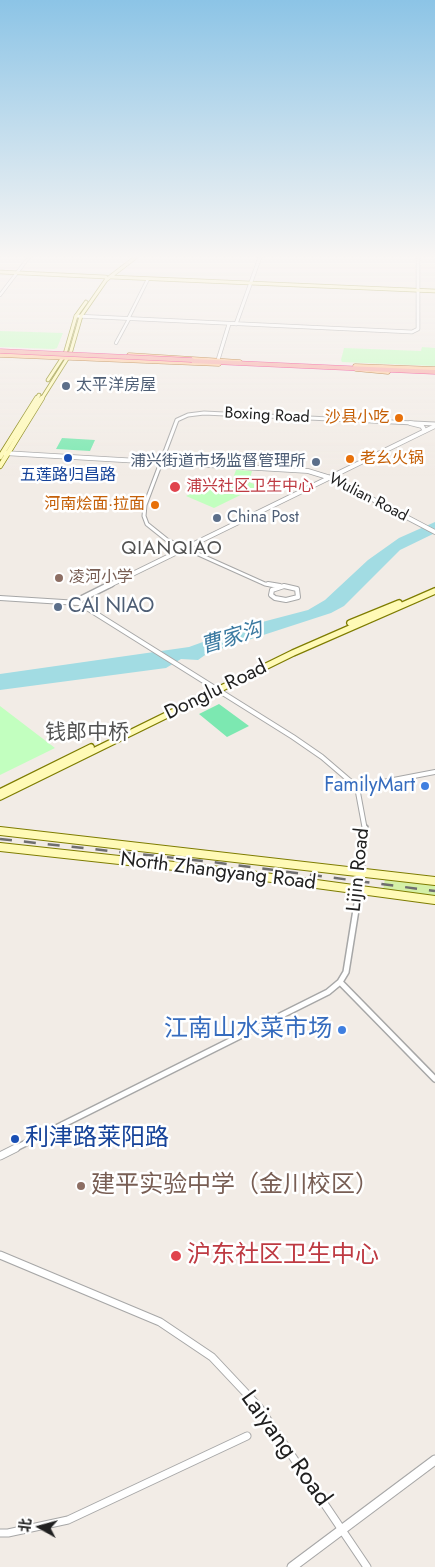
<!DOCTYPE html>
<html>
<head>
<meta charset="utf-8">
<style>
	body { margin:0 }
	#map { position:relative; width:435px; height:1567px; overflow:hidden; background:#f2ece6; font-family:Jost,"Noto Sans SC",sans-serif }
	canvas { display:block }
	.north { position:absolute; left:15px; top:1502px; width:50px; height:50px; -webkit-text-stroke:4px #fff; paint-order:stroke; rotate:277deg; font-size:14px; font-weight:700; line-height:20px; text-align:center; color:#202020 }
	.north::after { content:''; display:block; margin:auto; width:18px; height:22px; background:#202020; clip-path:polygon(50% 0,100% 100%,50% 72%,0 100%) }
</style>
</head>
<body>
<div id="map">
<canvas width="435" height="1567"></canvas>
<div class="north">北</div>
</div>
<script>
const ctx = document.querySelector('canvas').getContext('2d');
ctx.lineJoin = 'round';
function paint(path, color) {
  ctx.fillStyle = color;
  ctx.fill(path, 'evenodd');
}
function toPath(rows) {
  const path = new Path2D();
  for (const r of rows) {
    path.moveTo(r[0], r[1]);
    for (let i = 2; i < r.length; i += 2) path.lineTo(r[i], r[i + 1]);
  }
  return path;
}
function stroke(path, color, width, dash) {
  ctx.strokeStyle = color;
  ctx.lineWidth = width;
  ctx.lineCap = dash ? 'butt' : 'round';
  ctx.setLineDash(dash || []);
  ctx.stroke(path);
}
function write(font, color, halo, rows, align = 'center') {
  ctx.font = font + ' Jost,"Noto Sans SC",sans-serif';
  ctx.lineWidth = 5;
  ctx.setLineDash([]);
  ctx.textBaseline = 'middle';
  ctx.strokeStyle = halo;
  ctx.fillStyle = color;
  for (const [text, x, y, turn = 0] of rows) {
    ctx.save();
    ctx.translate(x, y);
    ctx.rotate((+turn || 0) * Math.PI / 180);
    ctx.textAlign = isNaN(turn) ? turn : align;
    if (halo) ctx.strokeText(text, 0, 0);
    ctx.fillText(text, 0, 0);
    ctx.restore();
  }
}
paint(toPath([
	[385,879,435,885,435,896,383,890]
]), '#d4f0a7');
paint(toPath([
	[0,331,63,333,57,348,54,349,0,347],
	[422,347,435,348,435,366,342,362,341,360,344,348,421,351],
	[236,470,252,471,249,482,259,486,214,508,186,496,194,492,198,482,231,484],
	[0,706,55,748,0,775]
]), '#c2ffbf');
paint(toPath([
	[62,438,95,440,90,451,56,449],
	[219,704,249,726,227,737,199,714]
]), '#7ce8b1');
paint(toPath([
	[435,522,435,533,400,550,344,606,331,613,208,653,198,660,181,659,166,668,0,690,0,674,189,647,247,626,308,610,325,600,368,560,399,538]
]), '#a2dce3');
const minorFar4 = toPath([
	[0,295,29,257],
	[128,319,148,279],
	[116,343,129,319]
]);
const minorFar3 = toPath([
	[278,586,265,584,167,540,147,524,144,516,145,505,177,420,188,415,204,413,435,424]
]);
const minorFar2 = toPath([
	[268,584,280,586],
	[284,586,297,589,298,597,286,600,275,598,271,595,272,590,284,586],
	[0,598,79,603,293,737,322,757,357,787,365,830],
	[357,787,435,772]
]);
const minorFar1 = toPath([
	[340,982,435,1079],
	[14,1149,328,992,340,982,346,972,359,891,365,828]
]);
const minor = toPath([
	[0,1156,16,1148],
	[0,1255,160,1322,212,1357,259,1407,367,1567],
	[0,1533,8,1533,68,1520,247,1436]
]);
const tertiaryFar3 = toPath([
	[76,316,412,332,418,329,418,257],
	[236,324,260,257],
	[218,360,229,324]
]);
const tertiaryFar2 = toPath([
	[410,423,422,426,425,431],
	[4,453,308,471,334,479,435,532],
	[108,586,435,426]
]);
const tertiaryFar1 = toPath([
	[75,602,111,584]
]);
const tertiary = toPath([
	[292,1567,435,1460]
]);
const secondaryFar3 = toPath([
	[0,272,106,277],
	[111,277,435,291],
	[48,380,65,354,76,316,86,302],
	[36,400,39,395],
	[41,400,70,354,81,316,106,280,136,257]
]);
const secondaryFar2 = toPath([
	[0,457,37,398],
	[0,466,42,398]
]);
const secondaryFar1 = toPath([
	[350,623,399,603],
	[0,792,91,747],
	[0,797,293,653,435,591]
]);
const secondary = toPath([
	[0,831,435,881],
	[0,847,220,871,435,900]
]);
const primary = toPath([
	[0,355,219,364],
	[129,355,240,362],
	[355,366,435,369],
	[356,369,388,372]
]);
const trunk = toPath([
	[191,361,435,372]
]);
stroke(minorFar4, '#a7a7a7', 4);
stroke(minorFar3, '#a7a7a7', 5);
stroke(minorFar2, '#a7a7a7', 6);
stroke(minorFar1, '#a7a7a7', 8);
stroke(minor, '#a7a7a7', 9);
stroke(tertiaryFar3, '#a7a7a7', 4.5);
stroke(tertiaryFar2, '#a7a7a7', 5.5);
stroke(tertiaryFar1, '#a7a7a7', 8);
stroke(tertiary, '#a7a7a7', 11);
stroke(secondaryFar3, '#7e7c00', 4.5);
stroke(secondaryFar2, '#7e7c00', 6);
stroke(secondaryFar1, '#7e7c00', 8);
stroke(secondary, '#7e7c00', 10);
stroke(primary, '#9c5500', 5);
stroke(trunk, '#ed167a', 5);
stroke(minorFar4, '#fff', 2.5);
stroke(minorFar3, '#fff', 3);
stroke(minorFar2, '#fff', 4);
stroke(minorFar1, '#fff', 5);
stroke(minor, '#fff', 7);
stroke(tertiaryFar3, '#fff', 3);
stroke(tertiaryFar2, '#fff', 4);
stroke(tertiaryFar1, '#fff', 5);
stroke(tertiary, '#fff', 9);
stroke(secondaryFar3, '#fffab6', 3);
stroke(secondaryFar2, '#fffab6', 4.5);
stroke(secondaryFar1, '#fffab6', 5.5);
stroke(secondary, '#fffab6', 8);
stroke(primary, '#ffc99d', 4);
stroke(trunk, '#f8a8a2', 4);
stroke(toPath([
	[0,839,212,862,435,891]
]), '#6e6e6e', 2.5, [12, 12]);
const trunkBridge = toPath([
	[0,351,192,360]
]);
stroke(trunkBridge, '#ed167a', 5, []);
stroke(trunkBridge, '#f8a8a2', 4);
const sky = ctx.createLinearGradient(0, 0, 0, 476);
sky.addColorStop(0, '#8cc4e6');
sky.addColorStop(0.54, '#f9f6f4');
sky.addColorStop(1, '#f9f6f400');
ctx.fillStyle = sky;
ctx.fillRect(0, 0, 435, 476);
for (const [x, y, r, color] of [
	[66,386,5,"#5c6f8a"],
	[399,418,5,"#e8710a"],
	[68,458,5,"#1a4fb4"],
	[350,459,5,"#e8710a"],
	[316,462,5,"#5c6f8a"],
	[175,487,6,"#e0444e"],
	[155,505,5,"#e8710a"],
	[217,518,5,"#5c6f8a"],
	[59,578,5,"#8d6e63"],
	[58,607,5,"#5c6f8a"],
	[425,786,5,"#3f7fe0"],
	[342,1030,5,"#3f7fe0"],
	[15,1139,5,"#1a4fb4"],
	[81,1186,5,"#8d6e63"],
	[176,1256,6,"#e0444e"]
]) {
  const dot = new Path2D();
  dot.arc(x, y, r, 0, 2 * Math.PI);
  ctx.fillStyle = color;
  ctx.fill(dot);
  stroke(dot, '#fff', 2);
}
write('16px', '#4e5e75', '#fff', [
	["太平洋房屋",76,386],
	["浦兴街道市场监督管理所",306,462,"right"],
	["China Post",227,518]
], 'left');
write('16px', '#202020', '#fff', [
	["Boxing Road",267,416,3],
	["Wulian Road",368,498,27]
]);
write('16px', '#c56008', '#fff', [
	["沙县小吃",389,418],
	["老幺火锅",360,459,"left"],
	["河南烩面·拉面",145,505]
], 'right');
write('16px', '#164399', '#fff', [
	["五莲路归昌路",68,476]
]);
write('16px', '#be3a42', '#fff', [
	["浦兴社区卫生中心",186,487]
], 'left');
write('16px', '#785e54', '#fff', [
	["凌河小学",69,578]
], 'left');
ctx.letterSpacing = '1px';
write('19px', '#535353', '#fff', [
	["QIANQIAO",172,549]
]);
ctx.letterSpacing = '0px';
write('20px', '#4e5e75', '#fff', [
	["CAI NIAO",68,607]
], 'left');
write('20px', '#202020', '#fff', [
	["Donglu Road",216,691,-26],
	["Lijin Road",359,870,-84],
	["North Zhangyang Road",218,872,7]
]);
write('20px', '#366cbe', '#fff', [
	["FamilyMart",415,786]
], 'right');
write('italic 21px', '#3b7aa1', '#fff', [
	["曹家沟",232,639,-17]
]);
write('21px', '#535353', '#fff', [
	["钱郎中桥",87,734]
]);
write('24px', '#366cbe', '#fff', [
	["江南山水菜市场",332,1030]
], 'right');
write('24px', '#164399', '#fff', [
	["利津路莱阳路",25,1139]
], 'left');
write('24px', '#785e54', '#fff', [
	["建平实验中学（金川校区）",91,1186]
], 'left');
write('24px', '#be3a42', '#fff', [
	["沪东社区卫生中心",187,1256]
], 'left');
write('24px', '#202020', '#fff', [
	["Laiyang Road",285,1449,54]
]);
</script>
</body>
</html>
